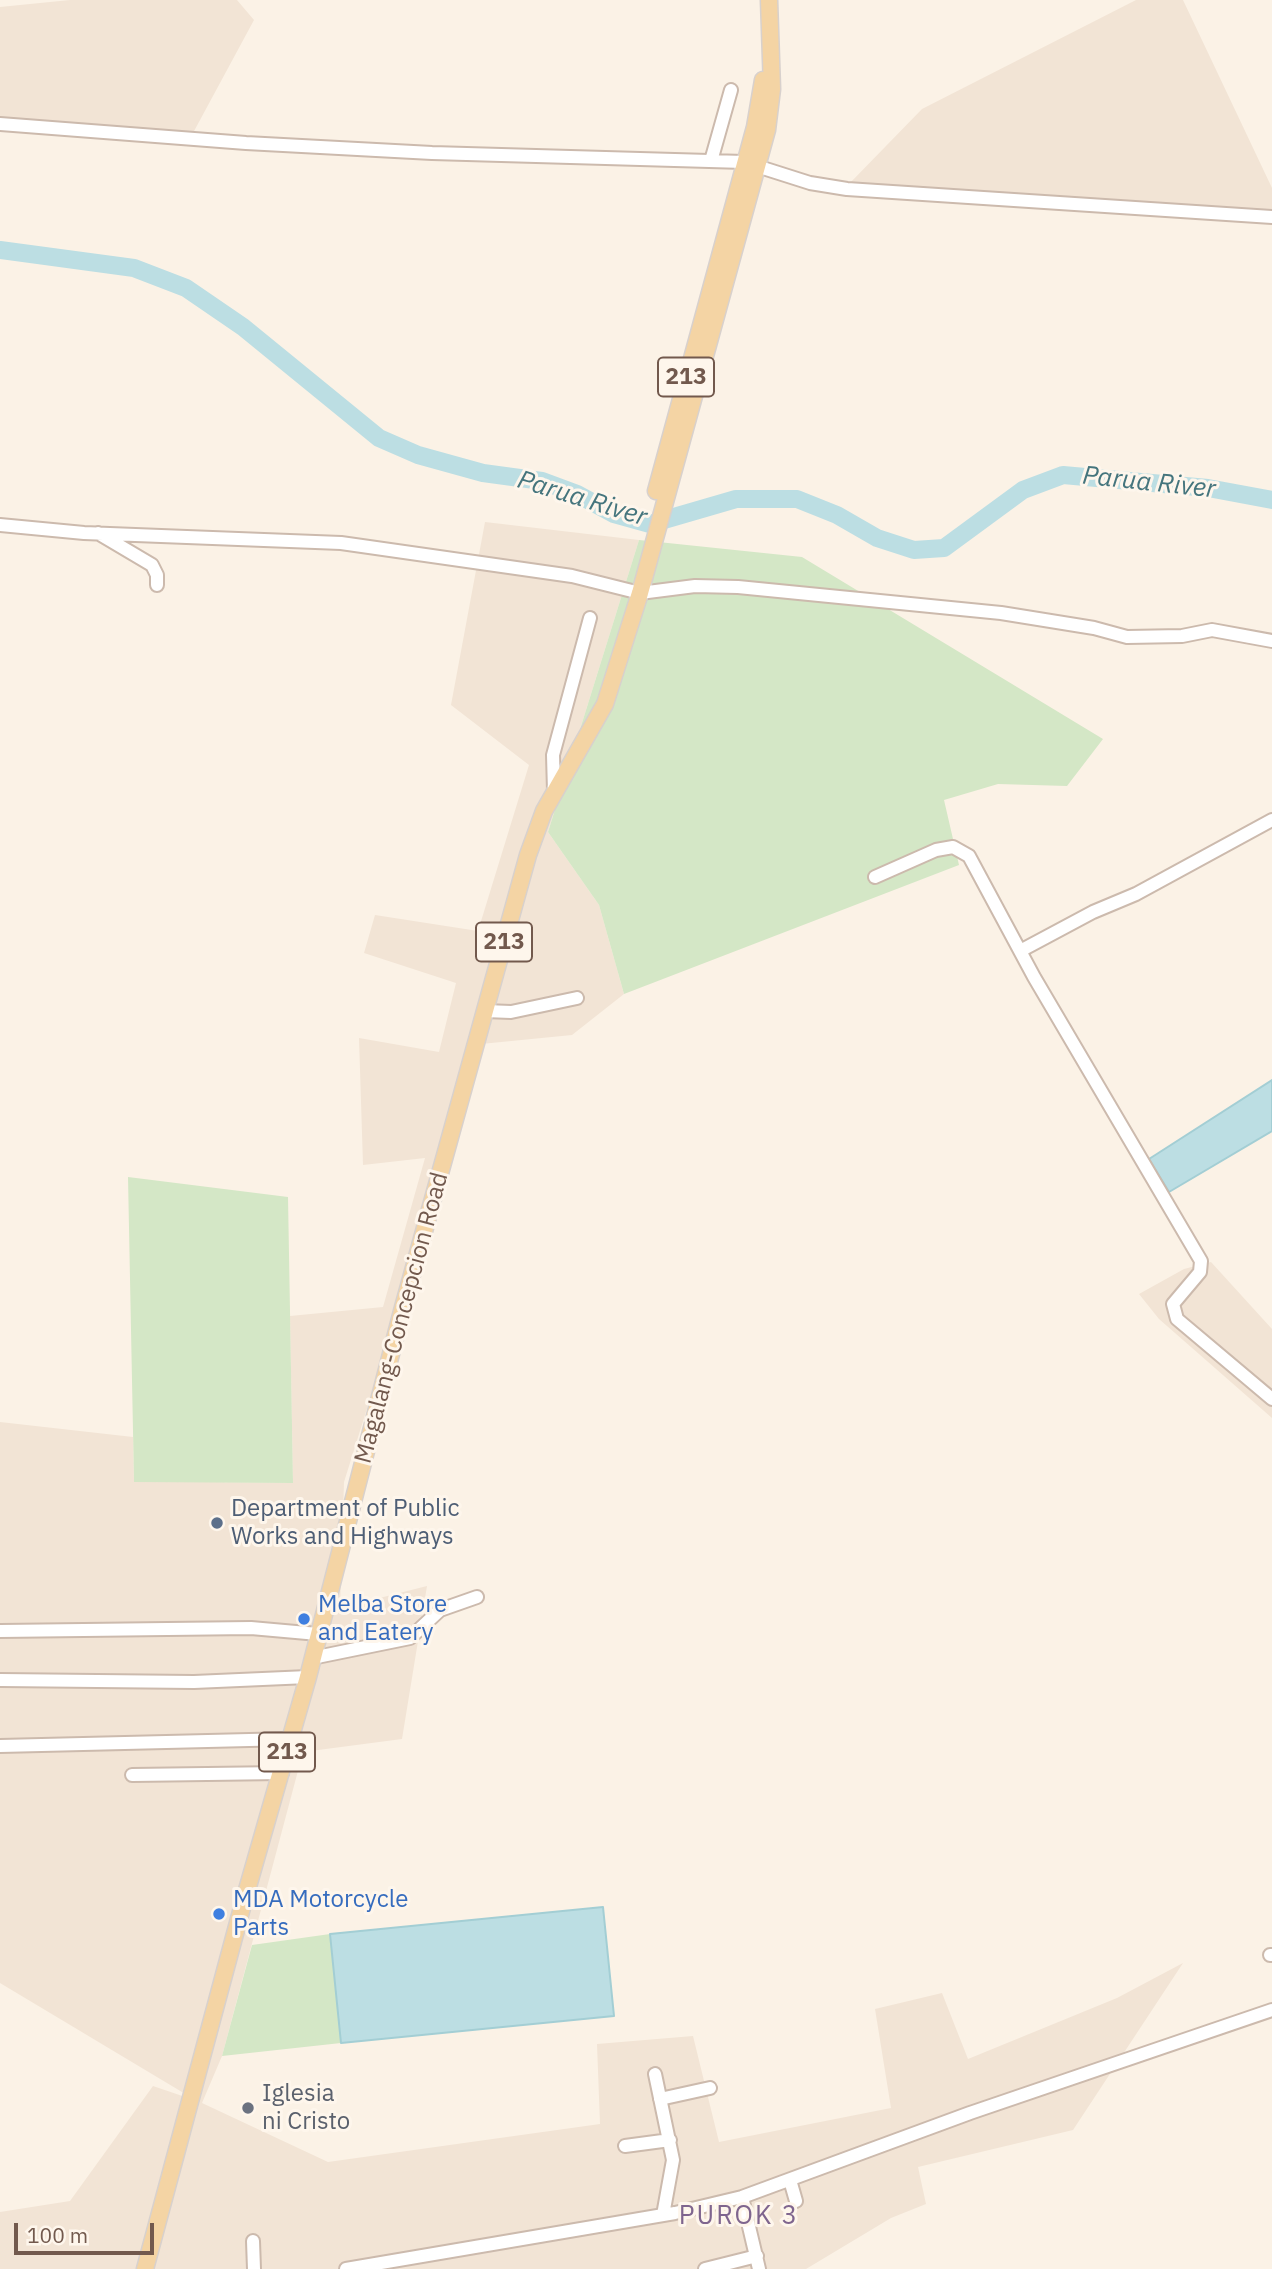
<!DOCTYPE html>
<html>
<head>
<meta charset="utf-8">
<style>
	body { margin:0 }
	#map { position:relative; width:1272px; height:2269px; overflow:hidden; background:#fbf2e6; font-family:"IBM Plex Sans",sans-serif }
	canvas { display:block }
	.scale { position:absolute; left:14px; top:2223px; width:140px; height:32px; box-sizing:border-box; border:4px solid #72594d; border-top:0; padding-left:9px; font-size:21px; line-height:24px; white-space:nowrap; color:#72594d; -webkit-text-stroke:5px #fef6ec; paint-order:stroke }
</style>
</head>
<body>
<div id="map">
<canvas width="1272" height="2269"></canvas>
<div class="scale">100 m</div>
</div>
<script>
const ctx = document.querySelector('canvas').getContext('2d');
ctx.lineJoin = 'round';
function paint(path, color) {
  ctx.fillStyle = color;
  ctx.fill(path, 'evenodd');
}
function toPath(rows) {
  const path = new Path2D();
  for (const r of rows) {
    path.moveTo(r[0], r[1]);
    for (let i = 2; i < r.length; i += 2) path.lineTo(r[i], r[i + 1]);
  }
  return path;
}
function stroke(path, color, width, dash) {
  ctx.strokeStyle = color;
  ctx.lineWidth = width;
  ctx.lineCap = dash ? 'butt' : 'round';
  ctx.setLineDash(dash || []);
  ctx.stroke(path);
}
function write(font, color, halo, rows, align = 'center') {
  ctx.font = font + ' "IBM Plex Sans",sans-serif';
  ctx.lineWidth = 6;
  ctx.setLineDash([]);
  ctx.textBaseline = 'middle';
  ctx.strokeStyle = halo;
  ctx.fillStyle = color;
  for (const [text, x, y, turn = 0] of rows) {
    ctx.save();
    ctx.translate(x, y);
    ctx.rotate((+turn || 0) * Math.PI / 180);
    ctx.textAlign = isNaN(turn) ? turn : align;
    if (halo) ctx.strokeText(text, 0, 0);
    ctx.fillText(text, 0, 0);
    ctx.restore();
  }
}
paint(toPath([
	[70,0,237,0,254,20,193,133,0,119,0,7],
	[1136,0,1183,0,1272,188,1272,210,1259,214,849,184,922,109],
	[485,522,639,540,548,832,599,905,624,994,572,1035,481,1044,344,1482,340,1608,427,1586,402,1739,303,1752,222,2056,202,2103,328,2162,600,2124,597,2044,693,2036,719,2142,891,2108,875,2009,942,1993,968,2059,1117,1998,1183,1963,1073,2130,918,2167,926,2204,891,2218,806,2269,0,2269,0,2212,70,2201,153,2086,197,2101,0,1983,0,1422,133,1437,134,1481,293,1483,290,1316,383,1307,425,1158,363,1165,359,1038,439,1052,456,983,364,953,375,915,478,931,529,765,451,705],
	[1211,1262,1272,1329,1272,1418,1159,1319,1139,1294,1184,1269]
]), '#f2e4d5');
paint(toPath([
	[639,540,802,557,1103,739,1067,786,998,784,944,800,959,865,624,994,599,905,548,832],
	[128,1177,288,1197,293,1483,134,1482],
	[330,1934,341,2043,222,2056,252,1945]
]), '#d4e7c6');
const water = toPath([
	[1272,1080,1272,1131,1169,1192,1149,1159,1272,1080],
	[603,1907,614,2016,341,2043,330,1934,603,1907]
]);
paint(water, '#bcdee3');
stroke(water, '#a3ced4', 2);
stroke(toPath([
	[0,250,134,268,186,288,243,327,379,438,418,455,483,473,542,481,577,494,614,514,650,524,736,499,797,499,837,515,877,538,914,550,944,548,1023,490,1063,475,1208,488,1272,500]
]), '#bcdee3', 18);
const minor = toPath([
	[0,124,246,143,432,153,744,162,810,183,847,189,1272,217],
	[711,161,731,90],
	[0,525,84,533,341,543,572,576,640,593,695,586,738,587,1001,613,1094,628,1127,637,1182,636,1212,630,1272,641],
	[98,533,152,565,157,575,157,585],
	[554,791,553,755,590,618],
	[875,877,936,850,953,847,969,856,1034,977,1201,1261,1200,1272,1173,1304,1177,1319,1272,1399],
	[1020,951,1093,912,1136,894,1272,820],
	[485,1011,511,1012,577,998],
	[0,1631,251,1628,318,1634],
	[312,1658,410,1638,440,1610,477,1597],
	[0,1680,194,1682,308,1677],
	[0,1746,291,1739],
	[132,1775,282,1773],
	[1270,1955,1272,1955],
	[655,2074,673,2160,663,2215],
	[660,2099,710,2088],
	[625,2146,670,2140],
	[790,2180,796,2201],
	[742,2197,759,2269],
	[253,2241,254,2269],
	[346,2269,675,2213,742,2197,970,2113,1272,2010],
	[705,2269,757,2256]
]);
const major = toPath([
	[656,491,755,127,763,80],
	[145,2269,243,1904,308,1677,402,1311,528,855,544,811,605,704,640,593,767,130,772,89,769,0]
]);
stroke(minor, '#ccbaad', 16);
stroke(major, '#d8d1cd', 19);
stroke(minor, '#fff', 12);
stroke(major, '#f4d4a4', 16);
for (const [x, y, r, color] of [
	[217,1523,7,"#5c6f8a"],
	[304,1619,7,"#3f7fe0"],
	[219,1914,7,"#3f7fe0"],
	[248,2108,7,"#6b7280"]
]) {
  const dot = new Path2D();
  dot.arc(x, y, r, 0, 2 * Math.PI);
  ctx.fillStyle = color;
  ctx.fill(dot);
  stroke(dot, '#fef6ec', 2.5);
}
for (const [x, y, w] of [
	[686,377,56],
	[504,942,56],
	[287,1752,56]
]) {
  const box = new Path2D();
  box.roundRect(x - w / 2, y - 19.5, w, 39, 5);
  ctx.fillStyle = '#fef6ec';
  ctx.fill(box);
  stroke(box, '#72594d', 2);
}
write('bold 23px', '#72594d', null, [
	["213",686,377],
	["213",504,942],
	["213",287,1752]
]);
write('24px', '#72594d', '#fef6ec', [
	["Magalang-Concepcion Road",402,1318,-75]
]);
write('24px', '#4e5e75', '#fef6ec', [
	["Department of Public",231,1509],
	["Works and Highways",231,1537]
], 'left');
write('24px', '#366cbe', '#fef6ec', [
	["Melba Store",318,1605],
	["and Eatery",318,1633],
	["MDA Motorcycle",233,1900],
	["Parts",233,1928]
], 'left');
write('24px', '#5b616d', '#fef6ec', [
	["Iglesia",262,2094],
	["ni Cristo",262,2122]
], 'left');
write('italic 26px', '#45757d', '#fef6ec', [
	["Parua River",1149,483,6],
	["Parua River",582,499,17]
]);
ctx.letterSpacing = '2px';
write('26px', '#7f658e', '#fef6ec', [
	["PUROK 3",739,2216]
]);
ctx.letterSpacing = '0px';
</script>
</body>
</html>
